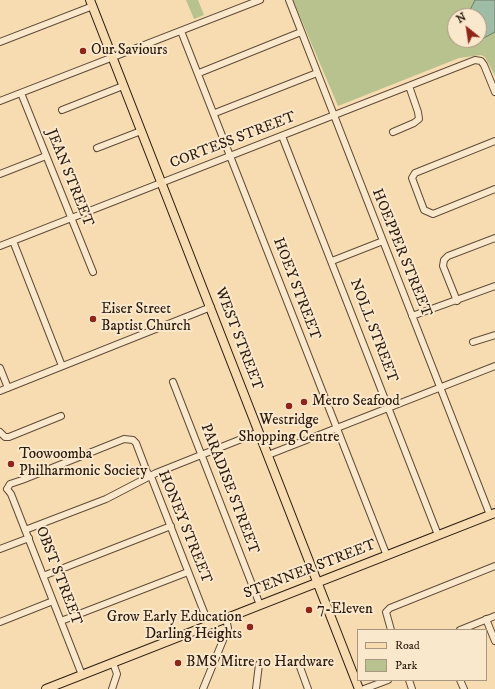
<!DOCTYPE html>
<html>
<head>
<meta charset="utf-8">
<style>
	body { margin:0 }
	#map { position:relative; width:495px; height:689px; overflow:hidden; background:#f7dcb1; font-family:"IM FELL DW Pica",serif }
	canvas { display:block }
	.legend { position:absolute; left:357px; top:629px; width:130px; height:52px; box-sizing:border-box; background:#fae8cc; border:1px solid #a89681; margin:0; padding:5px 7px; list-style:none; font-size:12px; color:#2c1c10 }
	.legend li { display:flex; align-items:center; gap:8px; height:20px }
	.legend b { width:20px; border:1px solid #a89681 }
	.north { position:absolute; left:447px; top:8px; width:40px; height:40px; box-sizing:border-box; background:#fae8cc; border:1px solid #a89681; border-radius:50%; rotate:330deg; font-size:11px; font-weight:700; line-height:16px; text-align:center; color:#2c1c10 }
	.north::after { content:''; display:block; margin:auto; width:14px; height:18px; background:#8f2418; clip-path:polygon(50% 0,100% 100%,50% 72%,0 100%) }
</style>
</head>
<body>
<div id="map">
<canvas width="495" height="689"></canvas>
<ul class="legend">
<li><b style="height:5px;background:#f7dcb1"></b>Road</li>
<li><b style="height:11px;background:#b7c28f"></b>Park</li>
</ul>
<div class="north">N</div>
</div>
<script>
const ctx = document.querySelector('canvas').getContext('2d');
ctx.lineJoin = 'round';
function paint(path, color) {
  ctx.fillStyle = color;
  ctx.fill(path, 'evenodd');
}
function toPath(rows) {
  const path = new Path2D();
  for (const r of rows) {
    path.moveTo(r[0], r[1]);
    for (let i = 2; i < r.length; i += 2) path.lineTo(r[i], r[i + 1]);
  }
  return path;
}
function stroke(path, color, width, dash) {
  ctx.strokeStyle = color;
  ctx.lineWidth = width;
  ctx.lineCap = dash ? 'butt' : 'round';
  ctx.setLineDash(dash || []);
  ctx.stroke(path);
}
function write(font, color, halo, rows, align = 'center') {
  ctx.font = font + ' "IM FELL DW Pica",serif';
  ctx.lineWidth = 4;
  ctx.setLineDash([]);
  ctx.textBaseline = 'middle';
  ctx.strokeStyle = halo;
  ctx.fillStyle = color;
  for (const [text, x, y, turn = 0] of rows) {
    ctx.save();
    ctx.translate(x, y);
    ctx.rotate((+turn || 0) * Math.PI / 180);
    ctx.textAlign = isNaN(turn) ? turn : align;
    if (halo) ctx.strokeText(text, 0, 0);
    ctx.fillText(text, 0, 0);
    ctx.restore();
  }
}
paint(toPath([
	[186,0,198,0,204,15,194,19],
	[293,0,495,0,495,76,485,57,481,55,459,58,338,106],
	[455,16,479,16,479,40,455,40]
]), '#b7c28f');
const water = toPath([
	[475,0,495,0,495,32,482,39,479,39,479,16,467,16,475,0]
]);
paint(water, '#9ebca6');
stroke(water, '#707c6a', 1);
const minor = toPath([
	[289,0,490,515],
	[181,31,387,556],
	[0,42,93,6],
	[199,73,301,32],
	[21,93,93,272],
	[0,101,260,0],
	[62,110,123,86],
	[215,113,317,73],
	[393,132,414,123,419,119,418,112,409,86],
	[282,136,438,535],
	[495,141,415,173,412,178,424,210,433,214,495,189],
	[97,148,141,131],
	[0,174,46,156],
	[13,241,62,366],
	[0,246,475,60,481,61,484,65,495,92],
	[332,261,383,241],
	[457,301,443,266,444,260,448,256,495,238],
	[412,316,495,286],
	[473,342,495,335],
	[0,368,8,388],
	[173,382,260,605],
	[0,391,211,307],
	[0,432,5,437,9,437,61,416],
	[268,455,495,366],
	[7,489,10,484,22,480,124,439,133,440,136,443,147,472,152,479,209,625],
	[7,489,11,494,82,675],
	[25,530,106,499,156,473,259,432],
	[0,549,29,538],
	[43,576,171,526],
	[486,619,495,641],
	[61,621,188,572],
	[0,622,53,601],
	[391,630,386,612,390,608,495,566],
	[460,630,495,616],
	[300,667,308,689],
	[409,680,412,689],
	[460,680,464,689],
	[112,689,117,674,113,663],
	[203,689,228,628,226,618],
	[256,689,259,664],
	[364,689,388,680]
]);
const major = toPath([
	[90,0,359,689],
	[46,689,495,513]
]);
stroke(minor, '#5f4c38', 8);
stroke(major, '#2c1c10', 10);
stroke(minor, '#fae8cc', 6);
stroke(major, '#f7dcb1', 8);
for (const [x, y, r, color] of [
	[83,51,4,"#8f2418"],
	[93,319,4,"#8f2418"],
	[304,402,4,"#8f2418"],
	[289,406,4,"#8f2418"],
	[11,464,4,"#8f2418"],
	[309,610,4,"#8f2418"],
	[250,627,4,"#8f2418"],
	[178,663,4,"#8f2418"]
]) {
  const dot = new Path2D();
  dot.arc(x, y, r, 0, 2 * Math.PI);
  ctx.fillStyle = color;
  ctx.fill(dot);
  stroke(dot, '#fae8cc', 1.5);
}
write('15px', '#2c1c10', '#fae8cc', [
	["Our Saviours",91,51],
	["Eiser Street",101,310],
	["Baptist Church",101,327],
	["Metro Seafood",312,402],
	["Westridge",289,421,"center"],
	["Shopping Centre",289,438,"center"],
	["Toowoomba",19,455],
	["Philharmonic Society",19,472],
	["7-Eleven",317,610],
	["Grow Early Education",242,618,"right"],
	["Darling Heights",242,635,"right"],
	["BMS Mitre 10 Hardware",186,663]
], 'left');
write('15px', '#2c1c10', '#fae8cc', [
	["CORTESS STREET",233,141,-21],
	["JEAN STREET",69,178,68],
	["HOEPPER STREET",401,253,68],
	["HOEY STREET",296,289,69],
	["NOLL STREET",373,331,69],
	["WEST STREET",238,339,69],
	["PARADISE STREET",229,489,69],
	["HONEY STREET",184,527,68],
	["STENNER STREET",310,570,-21],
	["OBST STREET",58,576,69]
]);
</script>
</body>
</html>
